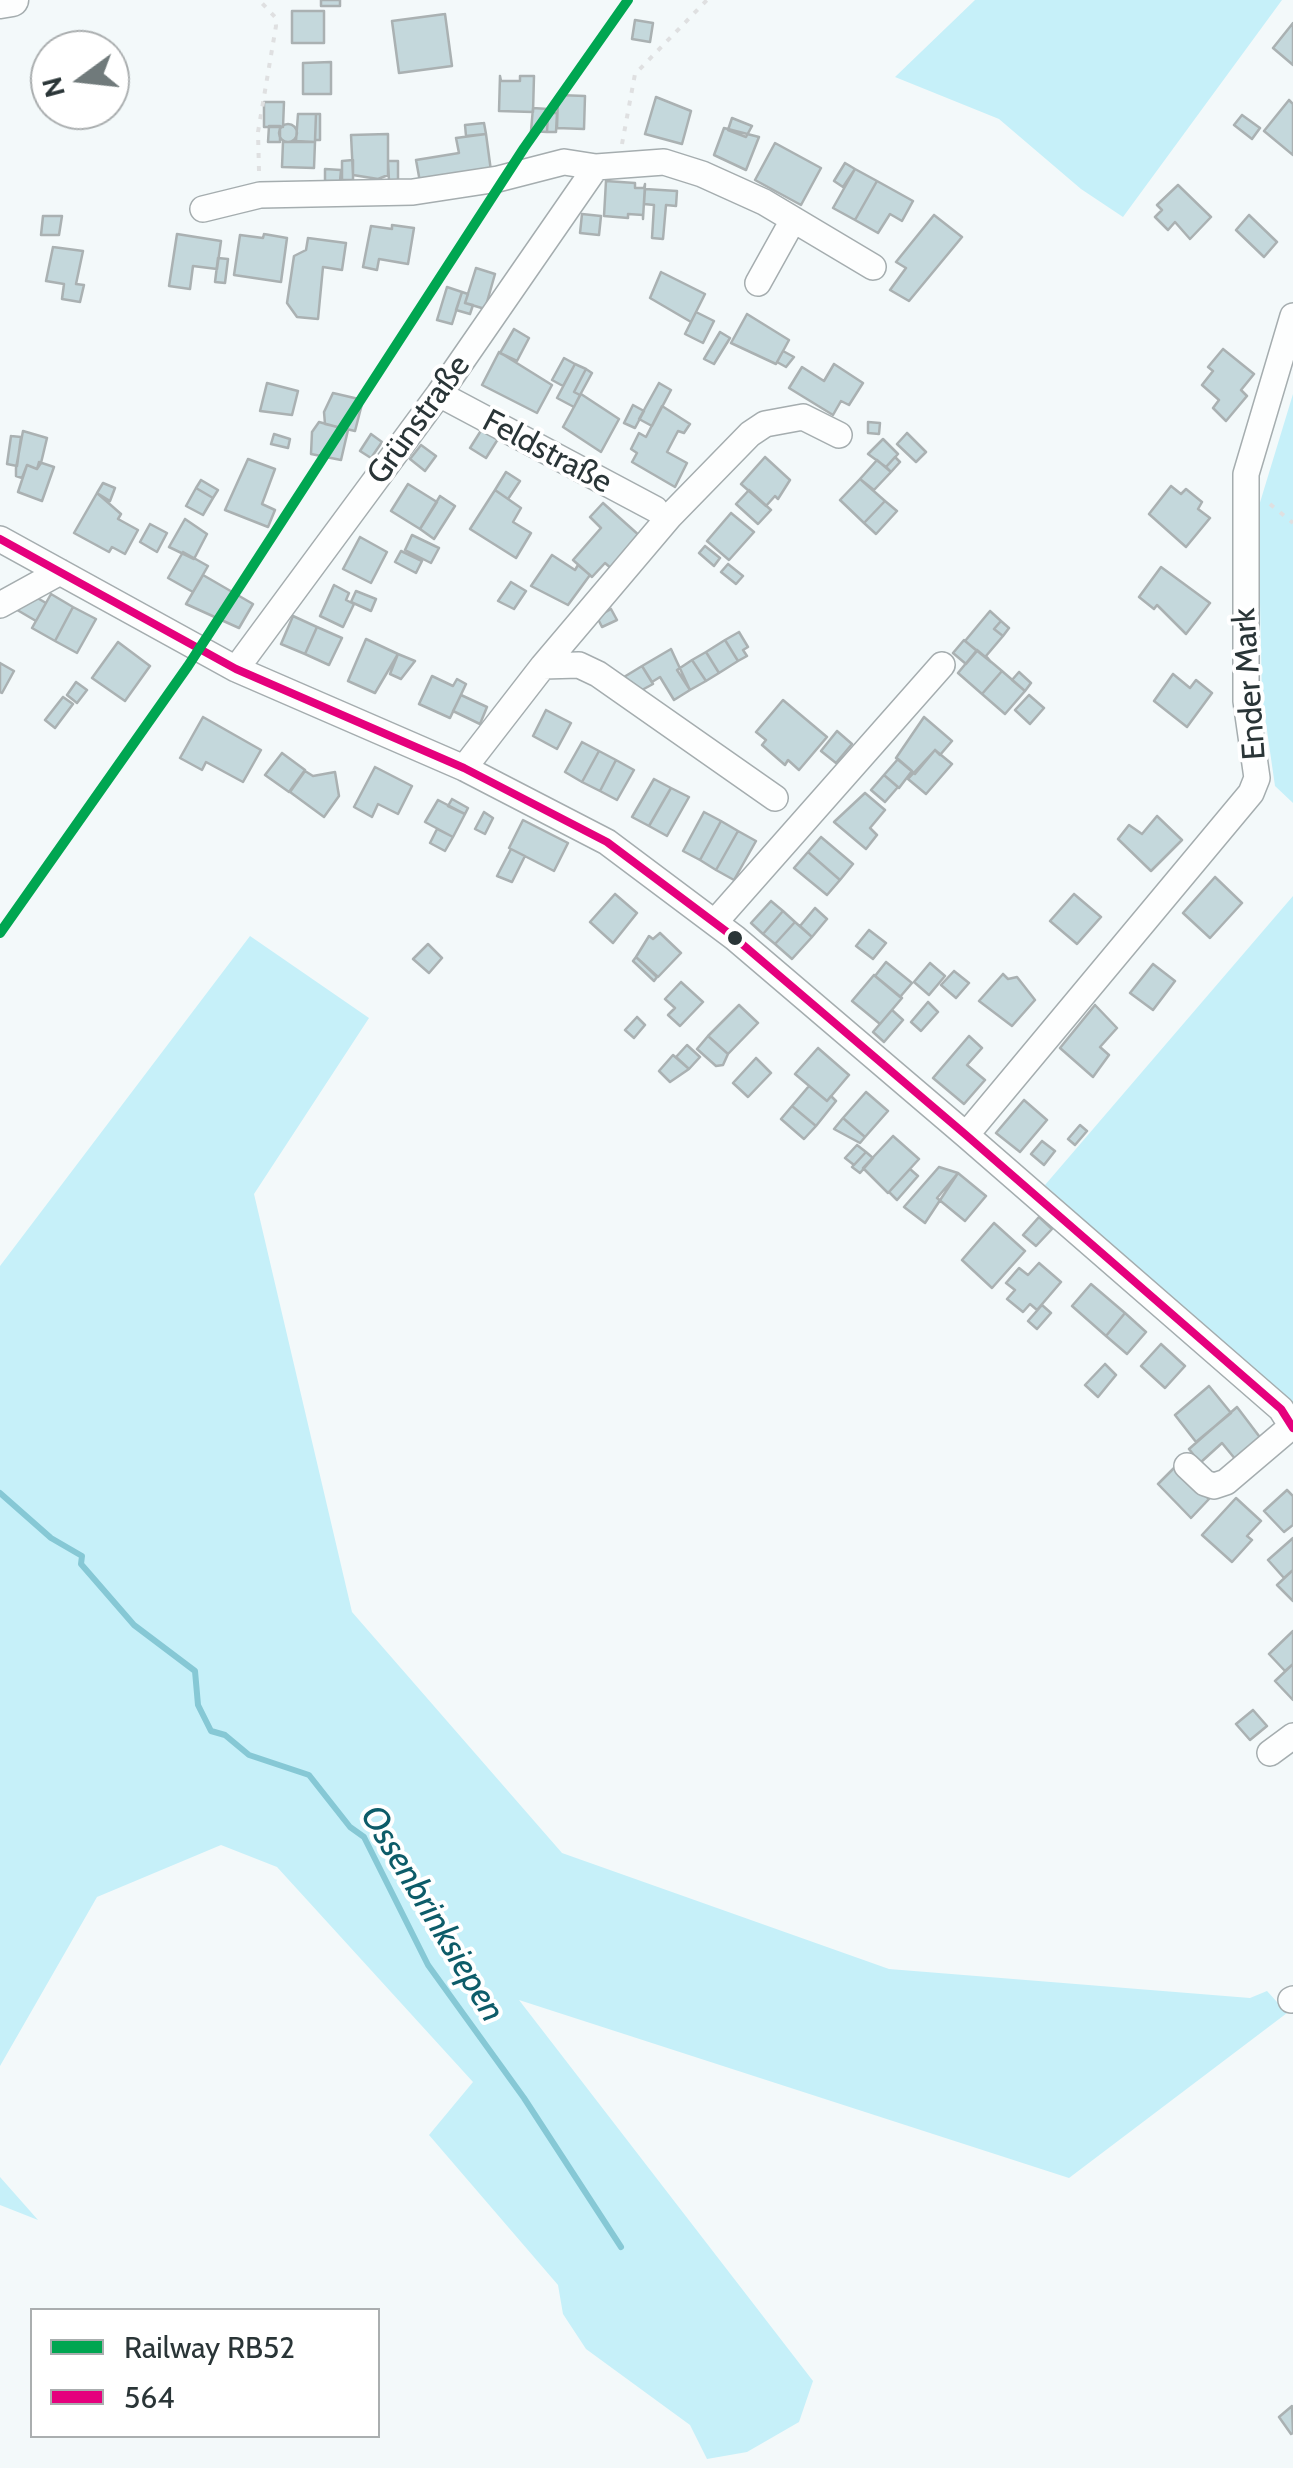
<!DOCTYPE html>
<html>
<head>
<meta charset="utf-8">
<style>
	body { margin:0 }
	#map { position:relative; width:1293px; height:2468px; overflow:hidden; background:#f3f9fa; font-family:Cabin,sans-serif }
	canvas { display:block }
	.legend { position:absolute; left:30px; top:2308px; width:350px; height:130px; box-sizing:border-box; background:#fff; border:2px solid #aaaeaf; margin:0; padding:12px 18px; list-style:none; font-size:30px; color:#2a3537 }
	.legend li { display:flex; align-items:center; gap:20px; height:50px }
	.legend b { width:50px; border:2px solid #aaaeaf }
	.north { position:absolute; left:30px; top:30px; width:100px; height:100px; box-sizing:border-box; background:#fff; border:2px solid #aaaeaf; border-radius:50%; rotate:255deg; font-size:28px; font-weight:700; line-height:40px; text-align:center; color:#2a3537 }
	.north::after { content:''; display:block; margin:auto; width:35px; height:45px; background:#707a7b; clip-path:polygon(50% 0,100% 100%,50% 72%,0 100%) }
</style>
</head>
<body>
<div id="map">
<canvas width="1293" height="2468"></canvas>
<ul class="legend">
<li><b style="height:12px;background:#00a651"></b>Railway RB52</li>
<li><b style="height:12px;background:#e5007d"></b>564</li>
</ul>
<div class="north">N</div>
</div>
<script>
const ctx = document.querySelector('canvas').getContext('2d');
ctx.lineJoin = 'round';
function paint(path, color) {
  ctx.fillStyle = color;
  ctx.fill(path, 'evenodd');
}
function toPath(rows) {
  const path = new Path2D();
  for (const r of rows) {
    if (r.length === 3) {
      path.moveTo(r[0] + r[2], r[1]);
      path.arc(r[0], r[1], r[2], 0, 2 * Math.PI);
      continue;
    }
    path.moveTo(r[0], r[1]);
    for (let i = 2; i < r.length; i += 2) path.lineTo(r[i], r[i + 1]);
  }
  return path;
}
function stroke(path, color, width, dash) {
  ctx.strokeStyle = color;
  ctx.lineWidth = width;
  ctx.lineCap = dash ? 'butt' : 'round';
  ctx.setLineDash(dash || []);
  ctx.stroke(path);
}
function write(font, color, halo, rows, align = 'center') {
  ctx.font = font + ' Cabin,sans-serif';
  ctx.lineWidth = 8;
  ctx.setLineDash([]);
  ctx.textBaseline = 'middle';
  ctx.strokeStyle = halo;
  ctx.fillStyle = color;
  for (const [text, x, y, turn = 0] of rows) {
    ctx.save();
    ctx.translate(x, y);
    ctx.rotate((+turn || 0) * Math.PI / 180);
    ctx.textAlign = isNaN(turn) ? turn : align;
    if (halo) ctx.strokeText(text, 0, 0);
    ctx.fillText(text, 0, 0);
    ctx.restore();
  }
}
paint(toPath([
	[975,0,1282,0,1123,217,1081,189,999,119,895,77],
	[1293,394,1293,803,1275,786,1262,696,1258,509],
	[1293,896,1293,1407,1045,1185],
	[250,936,369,1018,254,1194,352,1612,562,1853,889,1969,1250,1998,1267,1991,1287,2013,1069,2178,519,2000,813,2381,799,2422,747,2452,707,2459,690,2425,586,2349,563,2314,558,2285,429,2135,473,2082,277,1867,221,1845,97,1897,0,2066,0,1266],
	[0,2177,38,2220,0,2205]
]), '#c6f0f9');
stroke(toPath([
	[0,1493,51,1538,82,1556,81,1564,134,1625,195,1671,198,1705,211,1731,225,1735,249,1755,309,1775,350,1827,364,1837,428,1965,524,2098,621,2247]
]), '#86c8d5', 6);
const building = toPath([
	[321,0,340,0,340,6,321,6,321,0],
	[292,11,324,11,324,43,292,43,292,11],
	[445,14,452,66,399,73,392,21,445,14],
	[635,20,653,23,650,42,632,39,635,20],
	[1293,23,1293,65,1273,48,1293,23],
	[331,62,331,94,303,94,303,63,331,62],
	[500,76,501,81,520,81,520,76,534,76,533,112,499,111,500,76],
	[558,95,585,96,584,129,557,128,558,95],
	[656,97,691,111,682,144,645,134,656,97],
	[1289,100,1293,104,1293,155,1264,131,1289,100],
	[264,102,284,102,283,127,264,127,264,102],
	[533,108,548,109,547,132,531,131,533,108],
	[548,113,557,113,556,132,547,132,548,113],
	[298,114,316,114,315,142,296,141,298,114],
	[316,114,320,114,320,140,315,140,316,114],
	[1242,115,1260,128,1252,139,1234,125,1242,115],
	[732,118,752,126,746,137,728,130,732,118],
	[484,123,486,134,466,136,465,125,484,123],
	[288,133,9],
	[269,126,280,126,280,142,268,142,269,126],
	[724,128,759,137,746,170,714,155,724,128],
	[388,134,388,175,378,179,353,175,351,135,388,134],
	[486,134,491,171,420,182,416,160,459,153,456,138,486,134],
	[283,142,315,142,314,168,282,167,283,142],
	[775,143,821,168,801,205,755,180,775,143],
	[353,160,353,180,342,180,342,161,353,160],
	[388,161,398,161,398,180,389,181,388,161],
	[845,163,855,169,843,187,834,181,845,163],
	[325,169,341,170,340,181,325,181,325,169],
	[855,169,877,181,855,220,833,208,855,169],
	[606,181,635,183,635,188,644,188,645,184,643,219,643,215,628,214,628,218,604,216,606,181],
	[877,181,913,201,902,221,890,214,878,233,855,220,877,181],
	[1178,185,1211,217,1190,239,1175,222,1168,230,1155,217,1162,210,1157,205,1178,185],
	[645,189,677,191,676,206,666,205,663,239,652,238,654,205,644,204,645,189],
	[582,214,601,216,599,235,580,233,582,214],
	[934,215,962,237,909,301,890,290,906,268,896,262,934,215],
	[1249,215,1277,242,1264,257,1236,230,1249,215],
	[43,216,62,216,59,235,41,235,43,216],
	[392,225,414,228,408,264,379,259,377,270,363,267,371,226,392,229,392,225],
	[177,234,221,241,217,269,193,266,190,289,169,286,177,234],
	[264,234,287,238,281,282,234,275,240,235,263,238,264,234],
	[308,238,346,243,342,270,323,267,318,319,297,317,287,303,294,256,306,250,308,238],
	[53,247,83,251,76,284,84,285,80,302,62,299,64,284,46,281,53,247],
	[218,258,228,259,225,283,215,282,218,258],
	[476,268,495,274,485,309,465,303,476,268],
	[661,272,705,294,691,322,650,298,661,272],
	[447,287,462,292,452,324,437,320,447,287],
	[462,292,468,294,465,303,473,305,470,314,456,310,462,292],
	[696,312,714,321,703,343,685,334,696,312],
	[747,314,789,340,776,364,731,343,747,314],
	[514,329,529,338,517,361,500,353,514,329],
	[720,332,730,338,714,364,704,359,720,332],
	[1223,349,1254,374,1241,390,1247,396,1226,421,1213,408,1219,400,1202,385,1213,371,1208,367,1223,349],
	[783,351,794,357,786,367,777,362,783,351],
	[499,352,552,385,537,413,482,385,499,352],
	[564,358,575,364,563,386,552,380,564,358],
	[575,364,586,369,574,392,580,395,574,407,557,398,575,364],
	[834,364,863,383,849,405,841,401,833,415,789,388,802,367,824,381,834,364],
	[586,369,592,373,580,395,574,392,586,369],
	[267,383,298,391,292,415,260,411,267,383],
	[659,383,671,390,652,426,639,419,659,383],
	[333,393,363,400,355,431,325,424,324,412,333,393],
	[581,394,619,419,601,452,563,427,581,394],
	[633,405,644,411,635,428,624,423,633,405],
	[662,406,690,424,684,433,678,431,667,452,687,463,675,487,632,462,637,453,631,449,639,433,646,437,662,406],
	[319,422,348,430,341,460,311,454,312,432,319,422],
	[868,422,880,423,879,434,868,433,868,422],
	[482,429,498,439,486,458,470,448,482,429],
	[23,431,47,438,41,463,37,469,27,465,22,478,16,476,16,468,23,431],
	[907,433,926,452,916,462,897,444,907,433],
	[274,434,290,439,288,448,271,444,274,434],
	[371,434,382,442,371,458,360,451,371,434],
	[11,436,21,437,17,466,7,464,11,436],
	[883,439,898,454,886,467,868,454,883,439],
	[421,445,436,456,425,471,410,459,421,445],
	[765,457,790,480,778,499,775,496,766,506,741,484,765,457],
	[895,457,900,462,891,472,886,467,895,457],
	[248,459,275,469,262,504,275,510,268,527,225,510,248,459],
	[877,460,891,472,874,490,860,479,877,460],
	[39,462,54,467,42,501,18,492,27,465,37,469,39,462],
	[506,472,520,481,508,499,495,490,506,472],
	[860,479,885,501,864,523,840,500,860,479],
	[201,480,218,490,213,498,196,488,201,480],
	[103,483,115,488,110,501,97,493,103,483],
	[408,484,437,502,420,529,391,511,408,484],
	[1171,486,1181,494,1186,489,1202,502,1198,509,1210,518,1186,547,1149,514,1171,486],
	[196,488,213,498,203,515,186,506,196,488],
	[495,490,521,508,513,522,531,533,516,558,470,529,495,490],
	[749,490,771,510,758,524,736,504,749,490],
	[97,493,121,514,118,519,138,530,125,554,112,547,109,552,74,533,97,493],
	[440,496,455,506,434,539,420,529,440,496],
	[885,501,897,511,876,534,864,523,885,501],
	[603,503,641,537,612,569,605,563,592,577,573,560,601,528,590,517,603,503],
	[731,513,754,532,729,560,707,541,731,513],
	[185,519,207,534,194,559,169,547,185,519],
	[150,524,167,533,157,552,140,542,150,524],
	[412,535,439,548,431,563,405,550,412,535],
	[360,537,387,552,371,583,343,569,360,537],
	[705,546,720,558,714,566,699,553,705,546],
	[401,551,422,561,416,573,395,562,401,551],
	[183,552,208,566,193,592,168,578,183,552],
	[552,555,575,570,578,565,590,575,568,605,531,586,552,555],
	[728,564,743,576,736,584,721,572,728,564],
	[1161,567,1210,603,1186,634,1157,605,1154,609,1139,597,1161,567],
	[203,575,253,604,239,628,186,604,203,575],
	[511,582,526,591,514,609,498,601,511,582],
	[334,585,349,593,346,600,354,604,343,627,320,616,334,585],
	[356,591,376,599,371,611,351,602,356,591],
	[27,592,46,603,36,621,7,604,27,592],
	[51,594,73,607,55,641,32,628,51,594],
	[73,607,96,619,77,653,55,641,73,607],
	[611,609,617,620,602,627,597,617,611,609],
	[990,611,1001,621,994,629,1003,636,986,656,991,662,965,641,990,611],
	[293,616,317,627,305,654,281,644,293,616],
	[1001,621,1009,628,1003,636,994,629,1001,621],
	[317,627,342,638,329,665,305,654,317,627],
	[739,632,748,647,743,650,747,656,738,661,725,640,739,632],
	[366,639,398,654,375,693,348,681,366,639],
	[725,640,738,661,719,673,706,652,725,640],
	[964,640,977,651,966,664,953,653,964,640],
	[118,642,150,666,125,701,92,678,118,642],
	[671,649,690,690,674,700,660,677,652,682,642,666,671,649],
	[977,650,1002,671,982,694,958,673,977,650],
	[706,652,719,673,706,681,692,660,706,652],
	[398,654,415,661,401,679,390,674,398,654],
	[692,660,706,681,690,690,677,670,692,660],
	[0,663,14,671,2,693,0,692,0,663],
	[642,666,653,684,642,690,624,677,642,666],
	[1002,671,1025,691,1005,714,982,694,1002,671],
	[1019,672,1031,683,1025,691,1012,680,1019,672],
	[1173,674,1190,688,1196,680,1212,693,1187,727,1154,701,1173,674],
	[432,676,453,686,457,679,466,684,450,718,419,704,432,676],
	[76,682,87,690,77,703,67,695,76,682],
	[461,695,487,707,480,724,453,711,461,695],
	[1029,695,1044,708,1030,724,1015,710,1029,695],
	[63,697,73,704,55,728,45,720,63,697],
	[783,700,827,737,799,770,788,760,785,765,762,745,766,740,756,732,783,700],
	[546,710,571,723,557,749,533,736,546,710],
	[203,717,261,750,243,782,206,762,202,770,180,758,203,717],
	[924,717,952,741,940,755,935,750,915,774,896,758,924,717],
	[837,731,852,744,836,763,821,751,837,731],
	[582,742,599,751,582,782,565,772,582,742],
	[935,750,952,764,926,794,908,779,935,750],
	[599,751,616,760,600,791,582,782,599,751],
	[282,753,305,770,289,792,265,775,282,753],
	[898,759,912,771,899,788,884,775,898,759],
	[616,760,634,770,617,800,600,791,616,760],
	[375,767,412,786,398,814,378,804,372,817,354,807,375,767],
	[305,771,313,776,335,772,339,796,324,817,290,792,305,771],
	[884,775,898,787,885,802,871,790,884,775],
	[654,779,671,788,649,826,632,817,654,779],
	[671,788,689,797,667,836,649,826,671,788],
	[865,793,885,810,870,828,877,835,866,849,834,822,865,793],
	[452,799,468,808,465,814,448,806,452,799],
	[438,800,465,814,453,837,425,822,438,800],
	[484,812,493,818,485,834,475,829,484,812],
	[704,812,721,821,700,860,683,851,704,812],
	[1157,816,1182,840,1151,871,1118,839,1129,825,1142,834,1157,816],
	[523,820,568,843,554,871,509,848,523,820],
	[721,821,738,831,716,870,700,860,721,821],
	[437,829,453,837,445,851,430,843,437,829],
	[738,831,756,841,734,880,716,870,738,831],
	[821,837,853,864,840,880,808,852,821,837],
	[511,849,525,856,512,882,497,876,511,849],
	[808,852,840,880,827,895,794,868,808,852],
	[1215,877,1242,903,1210,938,1183,913,1215,877],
	[615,894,637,913,613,943,590,922,615,894],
	[1074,894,1101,917,1077,944,1050,921,1074,894],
	[771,901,783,911,763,934,751,923,771,901],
	[815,908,827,919,812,937,800,926,815,908],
	[783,911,795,922,775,944,763,934,783,911],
	[795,922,812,937,792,959,775,944,795,922],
	[869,930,886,943,873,959,856,946,869,930],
	[660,933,681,953,658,977,636,957,649,936,653,939,660,933],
	[428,944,442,958,429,973,413,959,428,944],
	[636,957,657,977,654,981,633,961,636,957],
	[886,962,912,983,900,997,875,976,886,962],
	[930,963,945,976,929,995,914,982,930,963],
	[1153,964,1175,981,1153,1010,1130,993,1153,964],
	[954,971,969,983,956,998,941,985,954,971],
	[1003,974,1008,979,1017,977,1035,1000,1012,1026,979,1001,1003,974],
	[874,975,902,998,880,1024,852,1001,874,975],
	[681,982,703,1002,680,1026,668,1015,675,1008,665,999,681,982],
	[928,1002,938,1012,921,1031,911,1022,928,1002],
	[739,1005,758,1023,728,1054,708,1036,739,1005],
	[1095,1005,1117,1028,1100,1047,1109,1055,1093,1077,1060,1048,1095,1005],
	[892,1010,903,1020,884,1042,873,1032,892,1010],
	[637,1017,645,1025,634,1038,625,1030,637,1017],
	[708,1036,728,1054,723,1065,716,1066,697,1049,708,1036],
	[969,1036,982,1048,967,1065,985,1080,964,1104,933,1078,969,1036],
	[687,1045,700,1057,689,1069,676,1057,687,1045],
	[818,1048,849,1075,827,1101,795,1074,818,1048],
	[673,1055,689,1069,670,1082,659,1071,673,1055],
	[756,1058,771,1073,748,1097,733,1083,756,1058],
	[809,1086,827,1101,831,1096,836,1101,816,1126,792,1106,809,1086],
	[866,1092,888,1111,865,1137,843,1118,866,1092],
	[1024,1100,1047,1120,1020,1152,996,1133,1024,1100],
	[792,1106,816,1126,804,1139,781,1119,792,1106],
	[843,1118,865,1137,860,1143,834,1129,843,1118],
	[1080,1125,1087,1131,1075,1145,1068,1139,1080,1125],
	[893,1136,919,1159,888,1193,863,1168,893,1136],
	[1042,1141,1055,1151,1044,1165,1031,1154,1042,1141],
	[857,1145,866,1152,854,1165,845,1158,857,1145],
	[866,1152,873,1158,860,1173,852,1167,866,1152],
	[939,1167,958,1173,925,1223,904,1207,939,1167],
	[910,1169,918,1176,897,1200,889,1192,910,1169],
	[958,1173,986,1196,965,1221,937,1198,958,1173],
	[1039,1217,1052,1229,1036,1246,1023,1235,1039,1217],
	[994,1223,1025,1251,992,1288,962,1260,994,1223],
	[1039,1263,1061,1282,1037,1310,1030,1304,1023,1312,1007,1299,1015,1290,1006,1283,1019,1268,1028,1275,1039,1263],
	[1091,1284,1125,1313,1106,1336,1072,1306,1091,1284],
	[1042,1305,1051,1313,1037,1329,1028,1321,1042,1305],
	[1125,1313,1146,1332,1127,1354,1106,1336,1125,1313],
	[1161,1344,1185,1366,1165,1388,1141,1366,1161,1344],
	[1105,1364,1116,1375,1098,1397,1085,1385,1105,1364],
	[1209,1386,1231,1413,1196,1442,1175,1415,1209,1386],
	[1237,1407,1262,1440,1236,1460,1222,1443,1200,1463,1189,1449,1237,1407],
	[1176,1466,1209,1499,1191,1518,1158,1484,1176,1466],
	[1287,1490,1293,1496,1293,1525,1284,1532,1264,1511,1287,1490],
	[1236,1498,1261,1521,1247,1536,1252,1540,1232,1562,1202,1535,1236,1498],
	[1293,1538,1293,1570,1284,1578,1268,1560,1293,1538],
	[1293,1570,1293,1601,1277,1585,1293,1570],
	[1293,1631,1293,1664,1285,1671,1269,1654,1293,1631],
	[1293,1664,1293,1700,1275,1681,1293,1664],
	[1253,1710,1267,1726,1250,1740,1236,1724,1253,1710],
	[1292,2406,1293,2433,1291,2434,1279,2417,1292,2406]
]);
paint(building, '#c4d8dc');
stroke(building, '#aab1b2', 2.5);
const minor = toPath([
	[203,209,260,195,413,192,498,179,564,162,596,167],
	[758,283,793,220],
	[439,394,655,509],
	[0,539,236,669,464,768,607,842,735,938,966,1135,1281,1409,1293,1428],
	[0,605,60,572],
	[543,666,579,665,598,674,775,798],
	[236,669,439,394,596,167,664,162,702,174,764,202,873,267],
	[464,768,543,666,670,516,750,434,765,424,803,417,839,435],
	[715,922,942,665],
	[966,1135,1251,793,1257,778,1246,701,1246,474,1293,316],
	[1187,1466,1205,1483,1214,1486,1226,1482,1292,1426],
	[1270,1753,1293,1736],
	[1291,2000,1293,1999]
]);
const major = toPath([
	[0,2,12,0]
]);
stroke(minor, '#a5adaf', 28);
stroke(major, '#a5adaf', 35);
stroke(toPath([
	[622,144,635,74,707,0],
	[259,171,258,132,276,26,275,17,259,0],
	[1270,504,1293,523]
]), '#dfe0e1', 4, [5, 8]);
stroke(minor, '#fdfefe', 25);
stroke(major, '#fdfefe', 32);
stroke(toPath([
	[0,539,236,669,464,768,607,842,735,938,966,1135,1281,1409,1293,1428]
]), '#e5007d', 8);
stroke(toPath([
	[0,933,188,666,524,148,628,0]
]), '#00a651', 10);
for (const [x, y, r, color] of [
	[735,938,9,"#2a3537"]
]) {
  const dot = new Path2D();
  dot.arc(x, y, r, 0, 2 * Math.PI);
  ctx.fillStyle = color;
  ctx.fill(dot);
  stroke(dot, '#fff', 4);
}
write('32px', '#2a3537', '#fff', [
	["Grünstraße",419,420,-54],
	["Feldstraße",547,452,28],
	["Ender Mark",1250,684,-94]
]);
write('italic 35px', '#0d5c69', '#fff', [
	["Ossenbrinksiepen",432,1914,59]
]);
</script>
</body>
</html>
